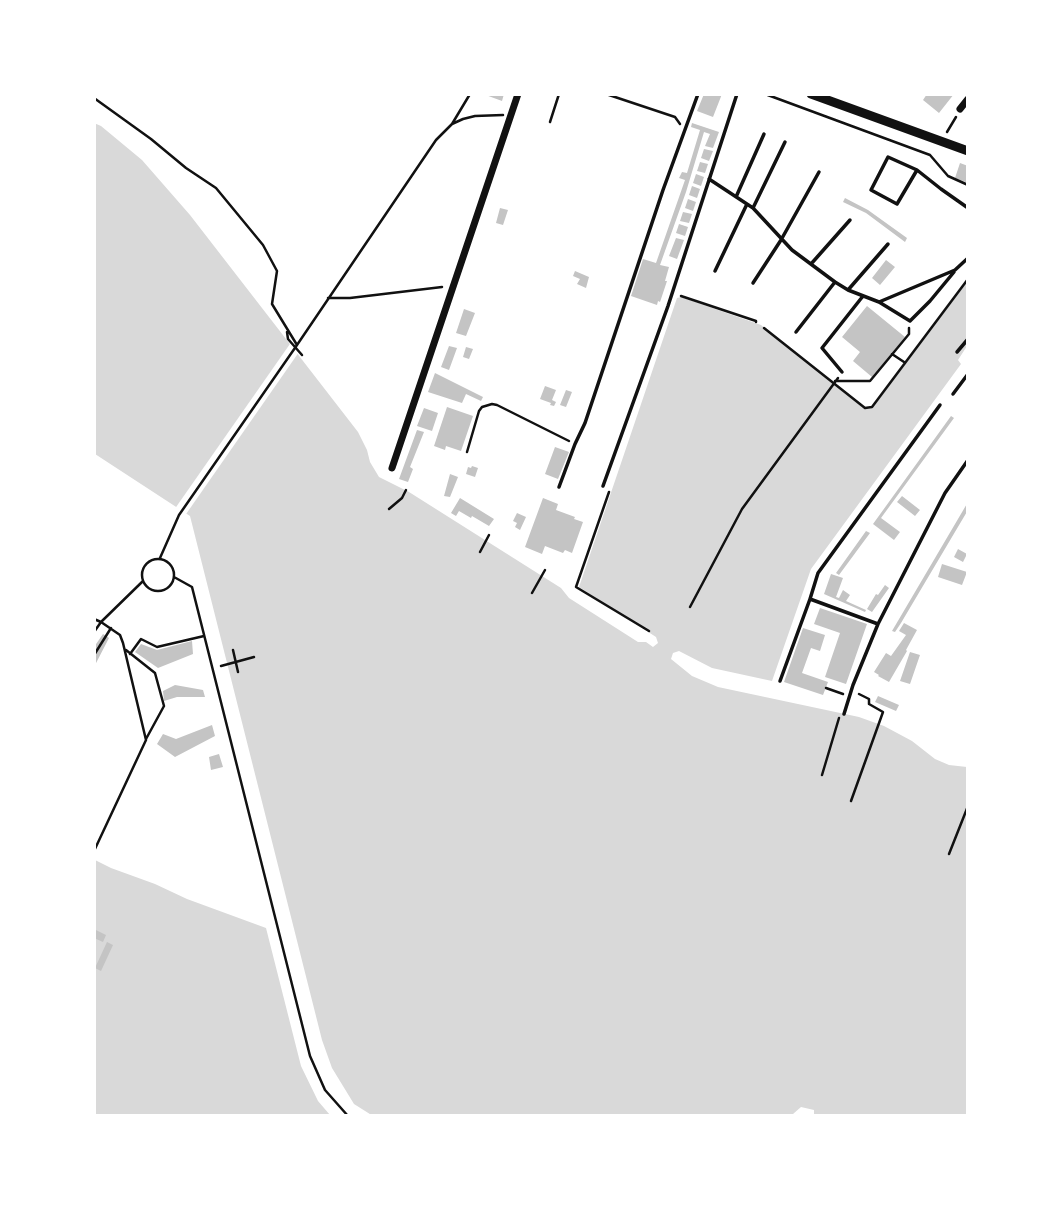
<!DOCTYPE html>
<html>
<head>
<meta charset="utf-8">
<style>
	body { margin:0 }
	#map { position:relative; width:1062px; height:1210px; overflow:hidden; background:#fff; font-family:"PT Sans Narrow",sans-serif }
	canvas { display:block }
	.frame { position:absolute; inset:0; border:96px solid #fff; pointer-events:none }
</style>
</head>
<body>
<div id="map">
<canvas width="1062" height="1210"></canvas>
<div class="frame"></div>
</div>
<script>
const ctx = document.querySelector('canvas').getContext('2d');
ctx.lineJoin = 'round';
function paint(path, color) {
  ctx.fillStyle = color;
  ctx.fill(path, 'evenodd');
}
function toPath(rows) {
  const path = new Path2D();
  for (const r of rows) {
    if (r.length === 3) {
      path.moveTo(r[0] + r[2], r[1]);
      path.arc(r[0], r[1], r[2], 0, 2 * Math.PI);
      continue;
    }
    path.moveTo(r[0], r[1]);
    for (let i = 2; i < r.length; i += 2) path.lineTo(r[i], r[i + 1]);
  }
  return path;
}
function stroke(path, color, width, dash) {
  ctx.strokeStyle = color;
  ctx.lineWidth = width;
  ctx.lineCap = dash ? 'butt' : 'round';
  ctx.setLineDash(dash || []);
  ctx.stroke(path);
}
paint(toPath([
	[94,123,101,126,142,160,190,215,358,432,367,450,370,462,379,477,409,492,561,588,569,598,638,642,646,642,653,647,658,643,656,637,579,587,677,298,681,297,761,325,865,409,872,408,967,282,967,346,958,360,961,364,811,569,772,681,712,668,679,651,673,653,671,659,692,676,718,687,859,717,884,726,912,741,935,759,949,765,967,767,967,1115,814,1115,814,1110,801,1107,793,1114,782,1116,373,1116,354,1104,332,1068,322,1040,190,516,95,454],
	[95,860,111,868,155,884,187,899,266,928,301,1066,318,1101,330,1115,95,1116]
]), '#d9d9d9');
paint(toPath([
	[292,341,299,352,184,517,174,510]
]), '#fff');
paint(toPath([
	[483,94,504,94,502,101],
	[704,94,722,94,713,117,697,111],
	[927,94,954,94,939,113,923,100],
	[692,123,719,132,713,148,705,146,710,134,704,132,686,192,660,265,669,267,665,281,667,281,660,302,658,301,657,305,631,296,643,259,656,263,685,180,679,178,682,172,687,173,700,130,691,127],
	[704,149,713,151,709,161,701,158],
	[700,162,708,164,705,173,697,171],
	[960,163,968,166,968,183,955,178],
	[696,174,704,177,701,186,693,183],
	[692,186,700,189,697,198,689,195],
	[845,198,868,210,907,238,905,242,866,213,843,202],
	[688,199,696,202,693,211,685,208],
	[500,208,508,210,503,225,496,223],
	[683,212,692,214,689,223,680,221],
	[679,224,688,227,685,236,676,233],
	[676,238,684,240,677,259,669,256],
	[886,260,895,267,880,285,872,278],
	[575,271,589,277,586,288,577,284,580,279,573,276],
	[867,306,905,337,872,377,853,361,860,352,842,337],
	[464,309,475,313,466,336,456,333],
	[449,346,457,348,449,370,441,367],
	[466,347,473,349,469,359,463,357],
	[435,373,483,397,481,401,466,394,462,403,428,392],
	[545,386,556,390,552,400,556,402,554,406,550,405,551,403,540,399],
	[566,390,572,392,566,407,560,405],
	[447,407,473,416,461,451,446,446,445,450,434,446],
	[424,408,438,413,432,431,417,426],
	[951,416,954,418,881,518,900,532,894,540,873,524],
	[417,430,424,432,410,467,413,469,408,482,399,479],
	[555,447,569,452,558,479,545,474],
	[472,466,478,468,475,477,466,474,468,467,471,468],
	[450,474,458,477,450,497,444,496],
	[902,496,920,510,915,516,897,502],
	[460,498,494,519,489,526,472,516,471,518,459,511,456,516,451,513],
	[543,498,558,504,556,510,575,517,574,519,583,522,572,553,565,550,563,553,545,546,542,554,525,547],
	[968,502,968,510,901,623,895,632,892,631],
	[517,513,526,517,520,530,515,527,517,523,513,521],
	[866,531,870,533,839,575,836,573],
	[958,549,967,554,963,562,954,557],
	[942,564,967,572,962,585,938,577],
	[831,574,843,578,836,597,839,598,843,590,850,595,846,601,866,610,865,612,824,594],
	[885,585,889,588,872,612,867,609,876,594,878,595],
	[820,608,867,624,846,684,825,677,840,633,814,624],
	[904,623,917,630,906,650,907,651,889,682,878,676,879,675,874,672,886,653,891,656,906,635,899,631],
	[803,628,825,635,820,651,811,648,802,673,828,682,823,695,784,682],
	[103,634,109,638,94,667,94,647],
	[192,641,193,654,158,668,135,652,141,644,157,650],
	[910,652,920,655,910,684,900,681],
	[175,685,203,690,205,697,177,697,164,701,163,691],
	[878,696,899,705,896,711,875,702],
	[212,725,215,736,175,757,157,744,163,734,176,739],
	[219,754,223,767,211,770,209,757],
	[94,929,106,935,103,942,94,938],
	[107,942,113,945,101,971,95,968]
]), '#c4c4c4');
stroke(toPath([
	[606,94,675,117,680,124],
	[765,94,930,155,948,176,968,185],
	[94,98,151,139,186,168,216,188,263,245,277,271,272,304,297,345],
	[550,122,559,94],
	[452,124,463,119,475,116,503,115],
	[947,132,956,117],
	[681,296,756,321,756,322],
	[328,298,350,298,442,287],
	[764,328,865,408,872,407,968,279],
	[287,332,288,339,302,355],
	[892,354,904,362],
	[835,381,870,381,909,334,909,328],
	[467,452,479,411,482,407,492,404,497,405,569,441],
	[609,492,576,587,649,631],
	[389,509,402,498,406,490],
	[480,552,489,535],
	[160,558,179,515,297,345,436,140,452,124,470,94],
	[158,575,16],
	[174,577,192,587,310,1056,325,1090,348,1116],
	[532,593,545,570],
	[690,607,742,509,838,378],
	[94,619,101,622,120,635,123,643,146,740,94,851],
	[94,632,101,622,143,581],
	[126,650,155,673,164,706,146,739],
	[233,650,238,672],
	[130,654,141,639,157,647,204,636],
	[94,655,111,628],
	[221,666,254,657],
	[826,688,843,694],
	[822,775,839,718],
	[851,801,883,712,869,704,869,699,859,694],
	[949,854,968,806]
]), '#111', 2.5);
stroke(toPath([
	[917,170,897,204,871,190,888,157,917,170,941,189,968,208],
	[709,179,753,208,792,250,835,282,848,290,879,302,955,270,968,258],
	[736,197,764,134],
	[753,208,785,142],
	[811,264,850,220],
	[715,271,747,204],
	[753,283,781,240,819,172],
	[848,290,888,244],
	[879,302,910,321,930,301,954,272],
	[796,332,835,282],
	[957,352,968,339],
	[842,372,822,348,863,296],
	[953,394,968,374],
	[603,486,668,306,737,94],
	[559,487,575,444,585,423,663,190,698,94],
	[878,624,810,599,818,573,940,405],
	[780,681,810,599],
	[844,714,853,685,878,624,945,493,968,460]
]), '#111', 3.5);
stroke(toPath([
	[960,109,968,99],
	[392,468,518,94]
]), '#111', 7);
stroke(toPath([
	[811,94,968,151]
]), '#111', 9);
</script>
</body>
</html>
